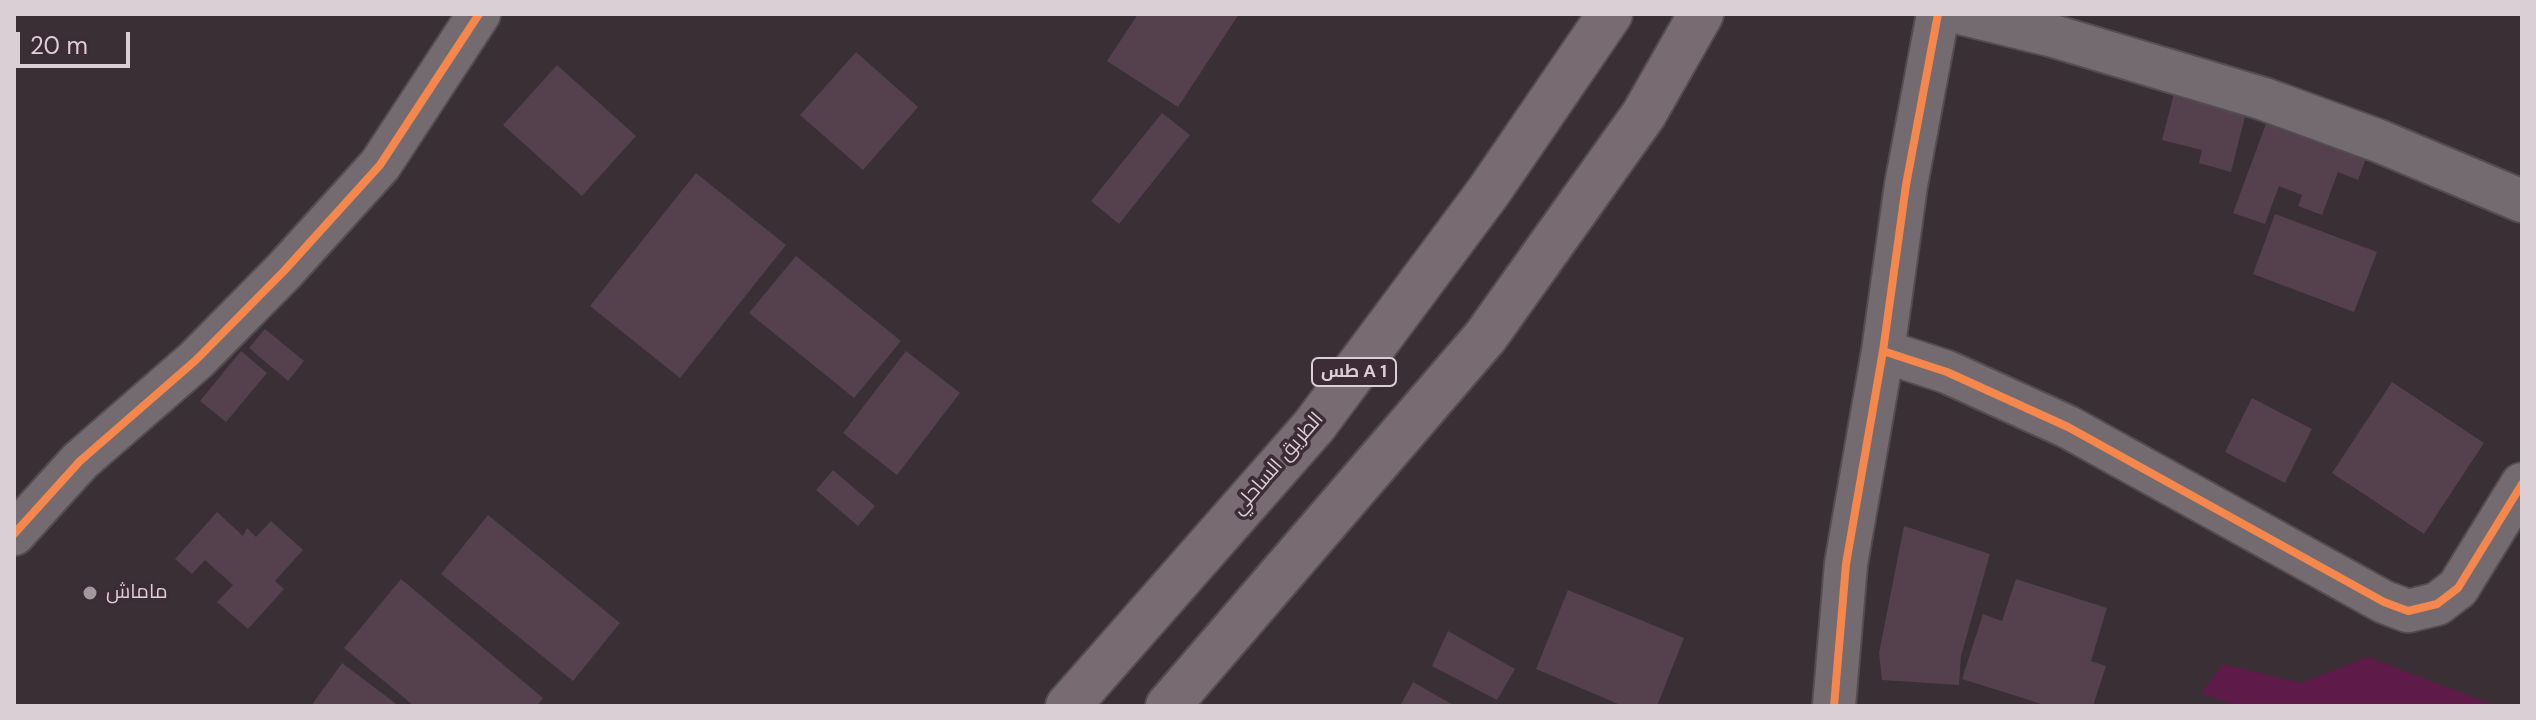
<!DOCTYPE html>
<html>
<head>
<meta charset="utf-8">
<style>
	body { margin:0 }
	#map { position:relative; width:2536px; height:720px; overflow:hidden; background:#392f34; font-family:"DM Sans",sans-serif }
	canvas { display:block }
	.frame { position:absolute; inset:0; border:16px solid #dbcfd6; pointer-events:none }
	.scale { position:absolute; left:16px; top:32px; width:114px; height:36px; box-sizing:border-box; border:4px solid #dbcfd6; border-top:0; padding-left:10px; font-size:24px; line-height:28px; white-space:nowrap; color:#dbcfd6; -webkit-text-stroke:6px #3d2b35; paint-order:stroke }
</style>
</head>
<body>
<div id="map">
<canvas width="2536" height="720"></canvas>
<div class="frame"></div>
<div class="scale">20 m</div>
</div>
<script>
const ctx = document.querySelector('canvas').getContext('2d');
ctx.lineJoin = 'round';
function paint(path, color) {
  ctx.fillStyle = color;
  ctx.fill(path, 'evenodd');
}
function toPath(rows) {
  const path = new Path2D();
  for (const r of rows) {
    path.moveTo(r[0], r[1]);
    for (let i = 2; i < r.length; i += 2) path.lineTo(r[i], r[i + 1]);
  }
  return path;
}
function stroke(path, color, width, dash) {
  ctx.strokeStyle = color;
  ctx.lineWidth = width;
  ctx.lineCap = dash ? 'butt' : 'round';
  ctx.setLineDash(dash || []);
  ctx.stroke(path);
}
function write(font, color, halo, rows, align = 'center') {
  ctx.font = font + ' "DM Sans",Cairo,sans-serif';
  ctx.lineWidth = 7;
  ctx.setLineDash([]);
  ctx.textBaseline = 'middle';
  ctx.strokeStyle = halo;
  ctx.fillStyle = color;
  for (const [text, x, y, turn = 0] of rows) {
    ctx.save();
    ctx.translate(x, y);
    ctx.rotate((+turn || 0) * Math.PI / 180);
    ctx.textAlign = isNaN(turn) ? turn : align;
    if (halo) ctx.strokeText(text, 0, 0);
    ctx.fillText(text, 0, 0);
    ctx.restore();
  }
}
paint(toPath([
	[2368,657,2497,706,2239,706,2201,693,2223,664,2302,683]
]), '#5e1a48');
paint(toPath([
	[1138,14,1239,14,1178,107,1107,61],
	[856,52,918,107,863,170,800,115],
	[557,65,636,136,582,196,503,125],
	[2177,82,2249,101,2231,172,2199,163,2202,150,2162,140],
	[1162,113,1190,135,1119,224,1091,201],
	[2270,113,2369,150,2358,180,2338,172,2322,215,2298,206,2302,195,2279,186,2265,224,2233,213],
	[696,173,786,245,680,378,590,306],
	[2275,214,2377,252,2354,312,2253,274],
	[796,256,901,341,854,398,749,313],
	[265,329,304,361,288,381,249,348],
	[241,351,267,373,226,422,200,401],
	[906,351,960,393,897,475,843,433],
	[2392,382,2484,443,2424,534,2332,473],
	[2252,398,2312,429,2285,483,2225,452],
	[833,470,875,506,858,526,816,490],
	[217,512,243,536,247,528,256,537,271,521,303,550,275,581,284,589,248,629,217,602,233,585,205,560,192,574,175,559],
	[488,515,620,623,573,681,441,574],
	[1904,526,1990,554,1961,656,1959,685,1882,680,1879,653],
	[401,579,543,698,537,706,414,706,344,648],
	[2016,579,2107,608,2091,661,2106,666,2093,706,2048,706,1962,679,1983,614,2002,621],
	[1568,590,1684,638,1657,706,1623,706,1536,669],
	[1448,631,1515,669,1497,700,1432,666],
	[342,663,399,706,311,706],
	[1413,682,1455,706,1400,706]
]), '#54414d');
const minor = toPath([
	[1964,14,2050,35,2264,99,2379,141,2522,201],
	[1883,351,1947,372,2068,427,2384,602,2408,611,2437,604,2458,588,2522,484],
	[14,534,80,461,196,360,284,271,380,165,479,14],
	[1834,706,1846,564,1883,351,1906,185,1938,14]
]);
const trunk = toPath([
	[1068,706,1314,426,1489,191,1610,14],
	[1168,706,1486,336,1644,114,1701,14]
]);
stroke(minor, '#544c50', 46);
stroke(trunk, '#544c50', 48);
stroke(minor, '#736b70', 42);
stroke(trunk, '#796b72', 44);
stroke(toPath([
	[1883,351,1947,372,2068,427,2384,602,2408,611,2437,604,2458,588,2522,484],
	[14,534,80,461,196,360,284,271,380,165,479,14],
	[1834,706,1846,564,1883,351,1906,185,1938,14]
]), '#f5874c', 8);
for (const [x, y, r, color] of [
	[90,593,8,"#a2979d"]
]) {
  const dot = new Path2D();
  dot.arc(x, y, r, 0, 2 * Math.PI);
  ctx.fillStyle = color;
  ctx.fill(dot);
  stroke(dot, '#3d2b35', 3);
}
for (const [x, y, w] of [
	[1354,372,84]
]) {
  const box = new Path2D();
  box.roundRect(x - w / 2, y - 14, w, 28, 6);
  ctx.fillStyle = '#3d2b35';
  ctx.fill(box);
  stroke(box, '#dbcfd6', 2);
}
write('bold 18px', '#dbcfd6', null, [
	["طس A 1",1354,372]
]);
write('20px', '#dbcfd6', '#3d2b35', [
	["الطريق الساحلي",1278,464,-49]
]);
write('20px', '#dbcfd6', '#3d2b35', [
	["ماماش",106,593]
], 'left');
</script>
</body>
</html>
